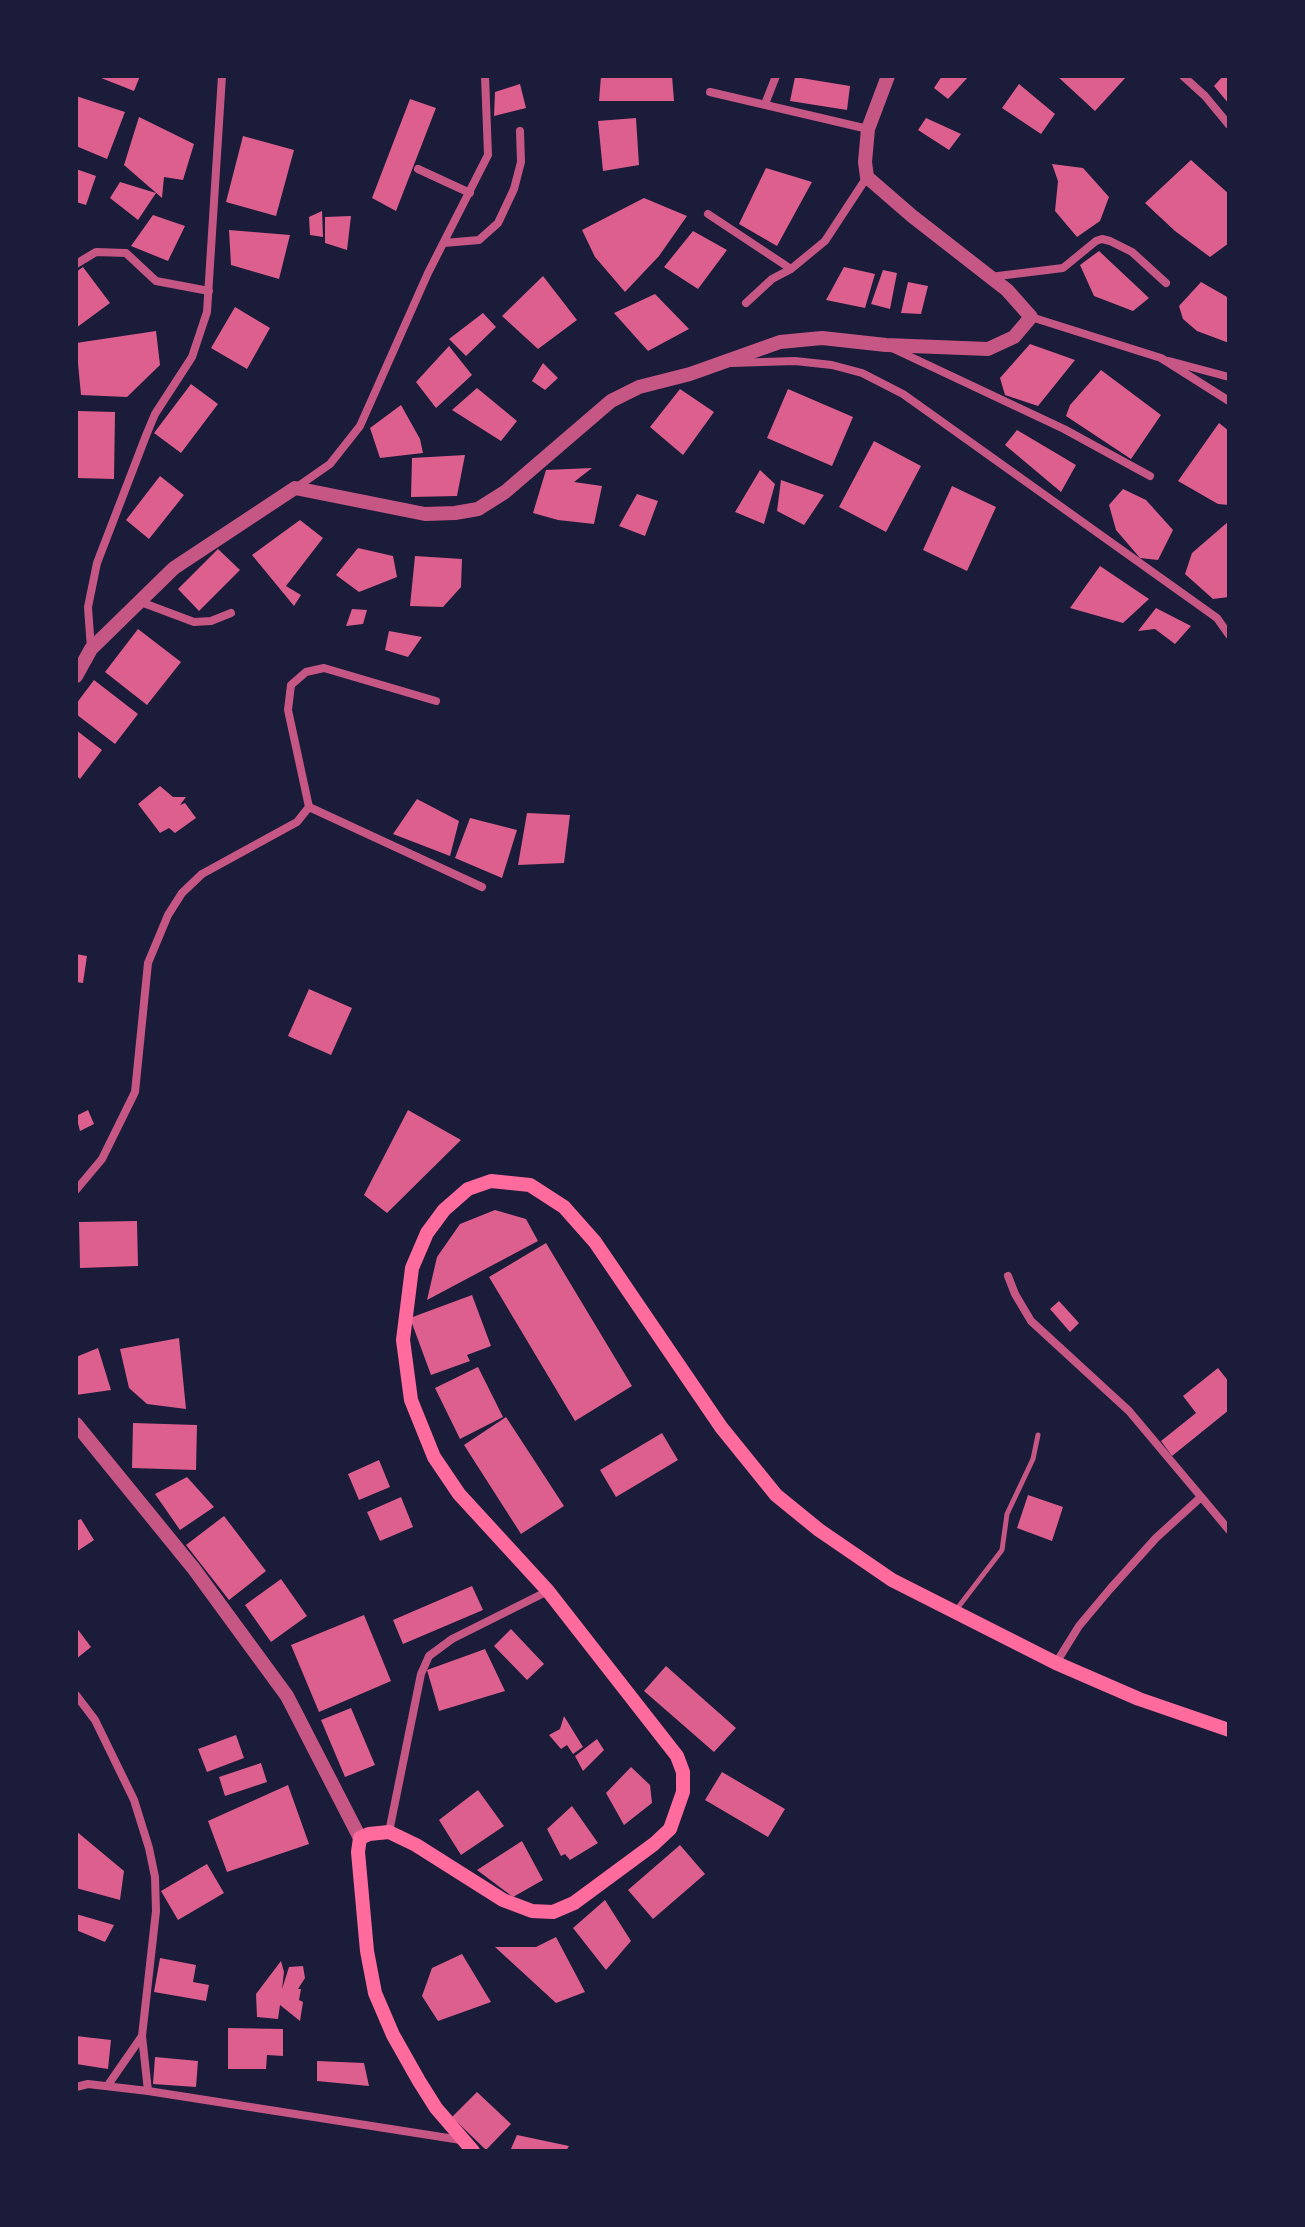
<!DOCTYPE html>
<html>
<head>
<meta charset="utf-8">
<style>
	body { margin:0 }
	#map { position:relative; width:1305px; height:2227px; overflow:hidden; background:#1b1b3a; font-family:"Open Sans",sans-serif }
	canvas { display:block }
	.frame { position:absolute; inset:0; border:78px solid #1b1b3a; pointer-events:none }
</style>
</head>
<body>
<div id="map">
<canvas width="1305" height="2227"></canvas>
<div class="frame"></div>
</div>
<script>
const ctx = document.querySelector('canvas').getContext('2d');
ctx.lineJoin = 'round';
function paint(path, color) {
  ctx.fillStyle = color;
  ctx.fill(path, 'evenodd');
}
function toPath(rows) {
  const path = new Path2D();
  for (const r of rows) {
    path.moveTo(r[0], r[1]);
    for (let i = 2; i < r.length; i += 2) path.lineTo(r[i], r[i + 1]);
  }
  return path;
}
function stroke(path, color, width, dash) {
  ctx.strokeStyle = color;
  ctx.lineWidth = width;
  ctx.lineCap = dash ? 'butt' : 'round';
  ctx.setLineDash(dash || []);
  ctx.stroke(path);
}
paint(toPath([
	[96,76,140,76,134,91],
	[601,76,672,76,674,101,599,101],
	[942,76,969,76,948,99,934,88],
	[1057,76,1127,76,1095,111],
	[1223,76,1229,76,1229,104,1214,86],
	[795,77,850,86,847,110,790,101],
	[520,84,526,108,494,116,495,92],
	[1019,84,1055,114,1041,134,1002,108],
	[76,96,125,112,107,159,76,146],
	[410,99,436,108,396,211,372,198],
	[139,117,194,144,183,180,164,177,162,198,124,165],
	[636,118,639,165,603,171,598,121],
	[926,118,961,134,949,150,918,130],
	[243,136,294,150,276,216,226,202],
	[1191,160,1229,194,1229,243,1210,257,1175,231,1145,203],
	[1052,164,1083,168,1109,197,1100,221,1077,237,1055,211,1058,181],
	[766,168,812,182,777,246,739,224],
	[76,169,96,176,86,205,76,202],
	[120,182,156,193,138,220,110,198],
	[644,198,687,216,659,256,625,292,595,257,582,230],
	[322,211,323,237,310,235,309,217],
	[153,215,185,226,168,261,131,246],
	[351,216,347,250,325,243,325,217],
	[229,230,290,235,279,279,231,265],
	[693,231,727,250,698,289,664,267],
	[1099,251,1149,298,1133,311,1094,296,1080,265],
	[83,267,110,303,76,328,76,272],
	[844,267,875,274,865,308,826,300],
	[883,270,897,273,890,309,871,304],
	[543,276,577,320,538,349,502,316],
	[908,282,928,286,921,314,901,313],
	[1201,282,1229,298,1229,343,1197,331,1183,319,1179,306],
	[655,294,689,329,648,351,614,313],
	[235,307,270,328,247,369,211,348],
	[483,313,496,327,466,356,449,339],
	[156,331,160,365,127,397,81,395,76,343],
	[1030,344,1075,360,1038,406,1005,395,1000,378],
	[449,346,472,375,436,408,416,382],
	[543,363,558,378,545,390,532,381],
	[1101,370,1161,415,1131,459,1066,416,1070,405],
	[191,384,218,404,181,453,154,433],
	[477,388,517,421,501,441,452,410],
	[680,389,714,412,683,455,650,427],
	[788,389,853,417,832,466,767,438],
	[401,405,420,439,423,453,380,458,370,428],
	[78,411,115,412,114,479,77,478],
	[1219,423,1229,431,1229,505,1218,504,1178,481],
	[1017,430,1076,465,1061,492,1005,445],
	[874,441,921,466,886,532,839,507],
	[465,455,457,496,411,497,412,458],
	[592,468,574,482,602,486,594,524,558,520,533,513,546,470],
	[760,470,775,484,764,524,735,512],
	[160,476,184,495,149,539,126,520],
	[781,480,824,495,804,525,777,511],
	[952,486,996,507,967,571,923,550],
	[1123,489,1146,500,1173,530,1158,560,1140,558,1116,530,1109,505],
	[637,494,658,501,645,536,619,526],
	[300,520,323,538,286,586,301,595,294,606,252,555],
	[1229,521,1229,597,1213,599,1185,574,1192,553],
	[358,548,393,556,397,577,359,592,336,575],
	[218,549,240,570,199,611,178,589],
	[415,556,462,559,461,587,443,607,410,606],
	[1100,566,1149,599,1123,623,1070,608],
	[1156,608,1191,626,1175,644,1155,629,1138,631],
	[352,609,367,610,363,624,346,626],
	[138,629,181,662,147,705,105,672],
	[389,631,422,637,408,657,385,650],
	[94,680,138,714,115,744,76,714,76,704],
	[76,730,102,750,80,779,76,775],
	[160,786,173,797,186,797,180,805,185,803,196,818,175,833,169,828,160,833,138,804],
	[417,799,459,821,450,856,393,834],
	[527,813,570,815,564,863,518,865],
	[470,818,517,830,502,878,455,858],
	[76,954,87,956,83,983,76,982],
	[309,989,352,1008,331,1055,288,1036],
	[88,1110,94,1124,80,1131,76,1116],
	[408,1110,461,1140,387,1213,364,1195],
	[495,1210,526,1219,538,1241,427,1300,437,1257,460,1224],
	[137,1221,138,1266,80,1268,79,1222],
	[546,1243,632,1386,575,1421,489,1277],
	[472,1295,491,1346,467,1355,470,1361,431,1375,410,1318],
	[1059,1301,1079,1323,1070,1332,1050,1309],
	[179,1338,186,1409,147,1404,129,1388,120,1349],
	[98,1348,111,1390,76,1395,76,1357],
	[478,1367,503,1417,460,1439,435,1388],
	[1218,1368,1229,1382,1229,1410,1172,1456,1161,1441,1196,1413,1183,1396],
	[506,1417,564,1506,521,1534,464,1445],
	[133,1423,197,1425,196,1470,132,1468],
	[662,1433,678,1460,616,1497,600,1470],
	[379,1460,390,1487,359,1500,348,1474],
	[187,1477,214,1507,180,1530,155,1494],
	[1028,1495,1063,1507,1052,1541,1017,1528],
	[401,1497,413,1527,380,1541,367,1512],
	[224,1516,266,1571,229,1600,186,1545],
	[81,1519,94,1540,76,1552,76,1521],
	[281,1579,307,1616,271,1642,245,1605],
	[472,1586,483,1610,403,1644,393,1620],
	[364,1615,391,1681,319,1712,291,1645],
	[76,1627,91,1647,76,1659],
	[511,1629,544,1664,527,1680,494,1646],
	[485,1649,505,1691,439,1711,427,1670],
	[666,1666,736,1728,714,1752,644,1691],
	[351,1708,375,1765,345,1777,321,1720],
	[564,1716,583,1747,573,1754,567,1745,561,1749,549,1735,560,1729],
	[236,1735,244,1758,207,1772,198,1749],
	[597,1739,604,1750,583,1771,575,1756],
	[261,1763,267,1782,225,1796,219,1777],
	[631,1767,650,1785,652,1803,624,1825,606,1793],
	[722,1772,785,1809,768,1837,705,1800],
	[288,1785,309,1844,227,1872,208,1821],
	[478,1790,504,1826,461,1855,439,1820],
	[572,1806,598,1843,570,1860,565,1854,561,1856,547,1829],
	[76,1831,124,1871,120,1900,76,1888],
	[522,1841,543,1880,513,1897,477,1870],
	[680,1845,705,1874,653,1919,628,1890],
	[207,1864,224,1893,178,1920,161,1891],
	[605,1900,631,1941,606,1970,573,1928],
	[76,1914,114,1925,105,1942,76,1930],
	[556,1937,585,1992,556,2003,495,1947,536,1947],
	[462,1954,491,2002,438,2021,422,1996,432,1968],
	[160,1958,196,1965,193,1982,209,1985,206,2001,154,1992],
	[281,1961,284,1972,282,1989,289,1967,303,1966,305,1978,298,1989,301,1989,299,2000,303,2002,300,2021,280,2005,278,2019,257,2017,256,1994],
	[228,2028,283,2029,283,2056,267,2055,266,2069,228,2069],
	[76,2036,111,2040,108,2069,76,2064],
	[155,2057,198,2061,196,2087,153,2084],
	[317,2061,364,2063,369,2086,317,2081],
	[477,2092,511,2124,486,2150,452,2117],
	[517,2135,569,2146,566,2151,510,2151]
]), '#dd5f8e');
stroke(toPath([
	[956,1610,1002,1550,1007,1514,1033,1459,1038,1435]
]), '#c65784', 5);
stroke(toPath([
	[1183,76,1205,96,1229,125],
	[710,92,868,129],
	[765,104,776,76],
	[418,169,470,193],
	[708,214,791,269],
	[444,243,479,240,498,223,514,189,521,162,520,131],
	[76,264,96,252,126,253,156,281,209,291],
	[990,277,1063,268,1096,241,1102,239,1110,241,1132,252,1166,283],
	[746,303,772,279,791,269,825,241,867,177],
	[1031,317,1161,358,1229,401],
	[894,349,1064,429,1150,476],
	[1169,361,1229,377],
	[731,363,795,361,832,365,862,373,903,394,1217,618,1229,635],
	[297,487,330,464,360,426,428,273,488,155,485,76],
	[138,601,194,622,211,621,231,613],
	[91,649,88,607,97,563,147,433,155,414,192,357,207,312,222,76],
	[309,807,482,887],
	[76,1190,102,1159,135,1092,148,963,168,915,182,893,202,874,297,822,309,807,288,710,291,685,306,672,324,668,436,701],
	[1008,1276,1015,1294,1031,1321,1129,1411,1229,1530],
	[1056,1663,1079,1626,1110,1589,1156,1538,1201,1497],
	[76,1695,95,1720,134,1800,149,1848,155,1877,156,1911,142,2036,148,2091],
	[389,1832,421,1674,429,1656,452,1639,548,1591],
	[108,2085,142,2036],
	[76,2087,88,2084,148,2091,461,2140]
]), '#c65784', 8);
stroke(toPath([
	[76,676,91,649,174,568,295,488,425,514,455,513,478,509,505,492,611,401,639,387,690,374,780,342,822,338,886,345,988,349,1014,337,1031,317,1007,290,912,216,867,177,865,162,868,129,888,76],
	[76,1424,194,1569,287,1696,360,1838]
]), '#c65784', 14);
stroke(toPath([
	[473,2151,436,2108,419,2081,393,2035,375,1993,367,1951,358,1852,360,1838,369,1834,389,1832,416,1845,503,1900,532,1911,553,1912,574,1903,654,1844,670,1829,683,1792,683,1772,677,1756,548,1591,459,1494,434,1457,411,1400,403,1340,412,1268,427,1233,444,1210,468,1189,491,1181,530,1185,564,1207,595,1242,721,1427,776,1495,819,1530,892,1580,1056,1663,1139,1699,1229,1730]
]), '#ff6b9d', 14);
</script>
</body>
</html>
